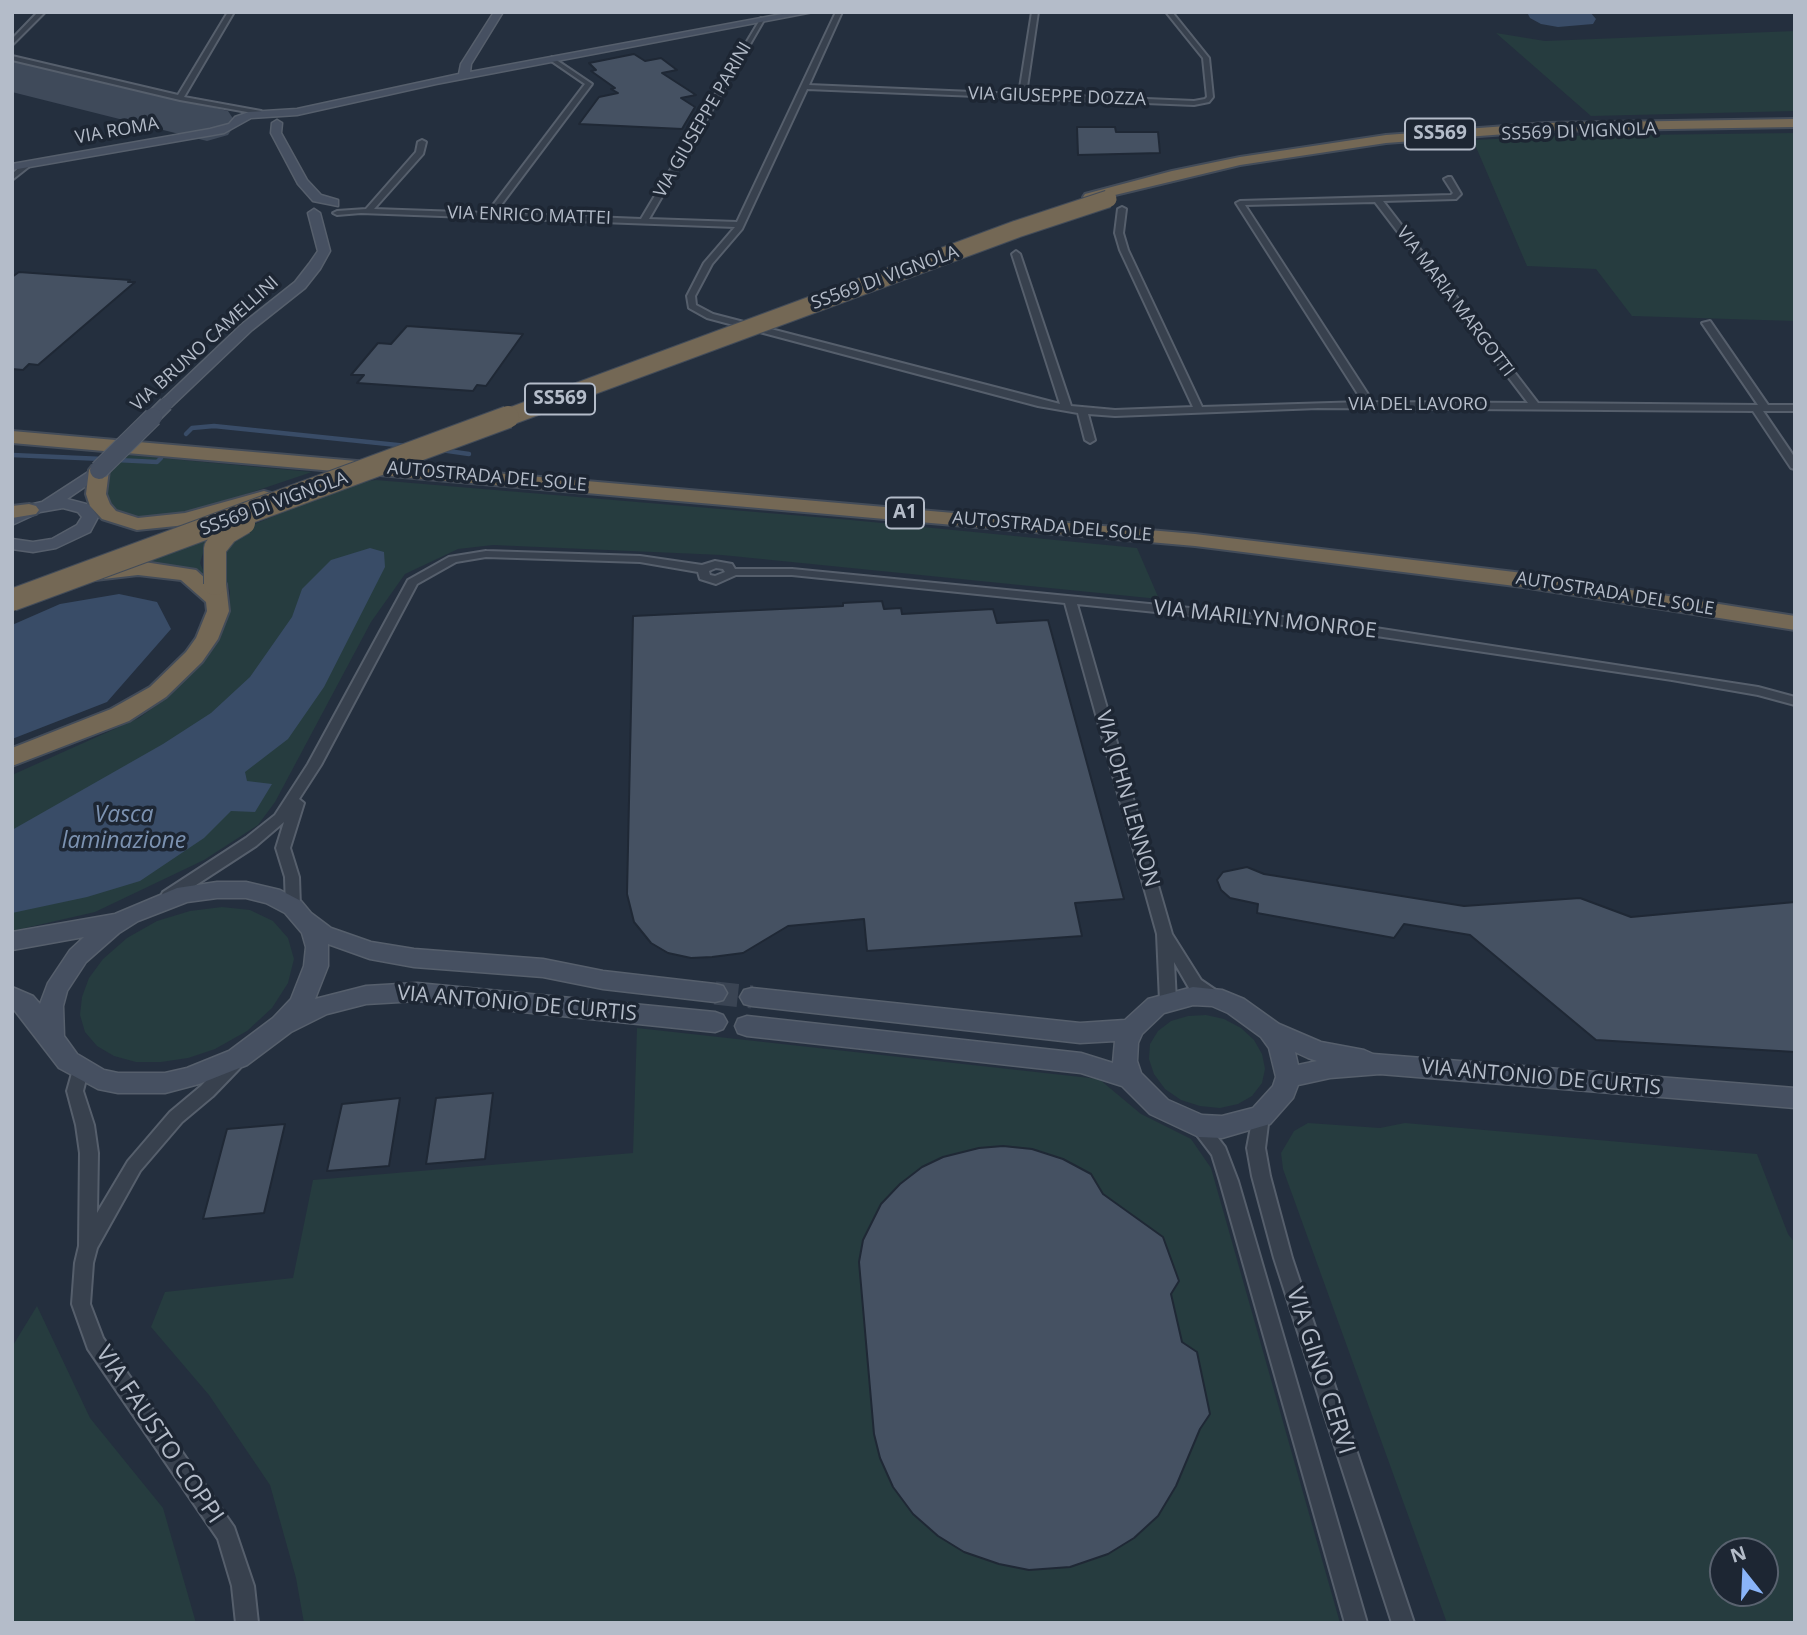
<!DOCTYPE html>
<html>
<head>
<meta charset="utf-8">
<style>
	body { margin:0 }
	#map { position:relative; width:1807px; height:1635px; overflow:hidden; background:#242f3e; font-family:"Open Sans",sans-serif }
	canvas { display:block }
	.frame { position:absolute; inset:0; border:14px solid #b4bcc9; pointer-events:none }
	.north { position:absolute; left:1709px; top:1537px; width:70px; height:70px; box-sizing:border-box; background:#1d2633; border:2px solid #59626f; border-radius:50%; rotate:342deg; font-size:19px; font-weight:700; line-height:28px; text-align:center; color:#b4bcc9 }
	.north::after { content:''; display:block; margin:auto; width:24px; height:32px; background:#8ab4f8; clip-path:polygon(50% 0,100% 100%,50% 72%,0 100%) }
</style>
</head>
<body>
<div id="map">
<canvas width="1807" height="1635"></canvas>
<div class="frame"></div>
<div class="north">N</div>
</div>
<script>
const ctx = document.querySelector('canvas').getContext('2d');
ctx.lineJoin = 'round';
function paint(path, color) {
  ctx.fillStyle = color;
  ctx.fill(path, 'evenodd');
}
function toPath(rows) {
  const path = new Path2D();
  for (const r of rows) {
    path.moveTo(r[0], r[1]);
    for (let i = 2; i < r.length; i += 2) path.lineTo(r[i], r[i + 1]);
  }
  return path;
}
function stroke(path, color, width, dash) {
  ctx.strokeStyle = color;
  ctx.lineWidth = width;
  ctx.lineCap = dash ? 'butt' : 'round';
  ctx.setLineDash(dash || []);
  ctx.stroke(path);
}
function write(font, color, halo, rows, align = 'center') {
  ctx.font = font + ' "Open Sans",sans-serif';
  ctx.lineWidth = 7;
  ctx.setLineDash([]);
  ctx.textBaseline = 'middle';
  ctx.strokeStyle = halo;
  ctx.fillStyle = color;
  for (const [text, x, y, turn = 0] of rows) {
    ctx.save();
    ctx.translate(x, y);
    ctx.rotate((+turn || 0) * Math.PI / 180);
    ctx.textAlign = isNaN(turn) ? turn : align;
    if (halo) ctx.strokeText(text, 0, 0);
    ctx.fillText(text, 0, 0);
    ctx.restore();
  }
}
paint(toPath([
	[1795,31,1795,111,1591,116,1496,33,1545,41],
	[1795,133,1795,321,1632,316,1596,269,1527,266,1473,140,1559,136],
	[128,455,312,472,190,513,154,519,125,517,108,511,103,480],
	[376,480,851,520,1137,548,1159,599,722,555,493,545,458,549,405,574,371,622,275,802,258,825,204,860,95,912,12,931,12,775,139,718,173,693,198,666,220,632,230,610,230,591,223,572,224,555,238,531,354,483],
	[225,526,206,543,200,563,208,582,121,566],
	[222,907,250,910,273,921,288,938,294,959,288,983,272,1008,247,1031,215,1049,188,1058,161,1062,136,1062,114,1056,97,1046,85,1032,80,1015,82,997,89,978,103,959,127,938,157,921,190,911],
	[1206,1015,1224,1019,1241,1028,1254,1040,1262,1054,1265,1069,1262,1083,1252,1096,1238,1104,1220,1108,1200,1106,1181,1100,1165,1089,1154,1074,1149,1059,1150,1044,1158,1031,1171,1021,1188,1016],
	[637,1028,1099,1079,1141,1114,1191,1139,1211,1168,1340,1623,304,1623,296,1578,270,1485,209,1395,151,1327,165,1292,293,1278,313,1180,633,1153],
	[1308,1123,1380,1128,1405,1123,1757,1154,1788,1234,1795,1243,1795,1623,1447,1623,1283,1169,1281,1153,1287,1143,1294,1131],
	[1723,1551,1765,1551,1765,1593,1723,1593],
	[37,1306,90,1418,163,1508,196,1623,12,1623,12,1347]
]), '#263c3f');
paint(toPath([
	[1527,12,1590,12,1596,19,1593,24,1558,27,1541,24,1530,18],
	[370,548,384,552,385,567,324,687,288,739,245,772,247,781,272,784,255,812,231,811,204,838,140,881,87,897,12,913,12,830,163,744,211,713,250,677,292,617,302,589,331,560],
	[119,594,157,602,171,629,107,702,12,739,12,625,60,604]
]), '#394c67');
stroke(toPath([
	[186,434,192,428,214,426,407,446],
	[441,450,469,454],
	[12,455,103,459],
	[117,460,157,462,161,458]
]), '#394c67', 4.5);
paint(toPath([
	[12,60,228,111,236,123,228,135,207,141,12,92,12,60]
]), '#3f4a5a');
const building = toPath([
	[634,54,645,61,661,58,677,70,662,73,696,95,681,98,695,107,682,129,579,124,599,97,618,93,611,89,615,88,591,71,596,70,589,63,634,54],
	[1077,127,1115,127,1116,132,1158,132,1160,153,1078,155,1077,127],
	[19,272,130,280,128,282,135,282,38,365,29,364,23,370,12,369,12,277,19,272],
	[407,326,523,334,486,386,477,385,473,391,357,383,364,375,351,375,378,343,391,344,407,326],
	[882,601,884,609,901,608,902,614,993,609,997,623,1048,620,1124,899,1075,903,1082,936,867,951,864,919,788,926,743,953,712,957,691,958,668,953,651,943,634,922,627,894,633,616,843,606,843,603,882,601],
	[1247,867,1264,874,1464,906,1580,898,1631,917,1795,902,1795,1052,1596,1040,1470,935,1404,924,1394,938,1257,913,1258,904,1230,898,1221,890,1217,880,1223,872,1247,867],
	[493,1093,485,1159,426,1164,436,1098,493,1093],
	[400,1098,389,1166,327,1171,342,1104,400,1098],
	[285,1124,264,1213,203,1219,227,1129,285,1124],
	[1003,1146,1032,1149,1063,1159,1091,1174,1103,1194,1163,1237,1179,1281,1171,1294,1182,1342,1197,1352,1210,1414,1200,1429,1176,1486,1158,1516,1134,1538,1108,1554,1070,1567,1029,1570,999,1564,964,1552,938,1536,913,1514,893,1487,880,1458,874,1434,859,1262,863,1240,881,1204,900,1184,922,1167,943,1157,979,1148,1003,1146]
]);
paint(building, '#455162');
stroke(building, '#1f2835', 2);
stroke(toPath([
	[715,993,752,997]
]), '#3a4453', 23, [23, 11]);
const street = toPath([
	[38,12,45,12,12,45,12,39,38,12],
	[228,12,234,12,184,97,261,111,264,115,180,100,12,60,12,56,178,95,228,12],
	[836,12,842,12,809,85,1019,94,1032,12,1038,12,1026,94,1194,101,1205,99,1207,97,1203,58,1166,12,1172,12,1209,58,1213,97,1209,102,1194,105,807,89,742,229,712,264,695,296,696,305,713,314,1060,404,1012,254,1016,251,1020,254,1071,406,1115,410,1193,407,1120,250,1115,233,1118,209,1122,207,1126,209,1123,233,1128,250,1202,407,1363,402,1236,203,1240,201,1451,195,1453,193,1444,179,1448,177,1451,177,1461,194,1456,199,1383,201,1538,403,1758,405,1702,323,1710,321,1768,405,1795,405,1795,411,1763,411,1795,458,1795,469,1791,468,1753,411,1318,408,1115,416,1088,414,1095,440,1090,443,1085,440,1078,413,1038,406,707,318,689,308,687,296,704,263,735,227,361,213,337,215,333,213,337,211,366,209,416,152,418,142,422,140,426,142,423,154,374,209,487,213,585,84,550,60,552,57,592,84,495,213,641,219,761,18,764,20,649,219,737,222,836,12],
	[1375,202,1528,403,1373,402,1245,205,1375,202],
	[24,163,31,165,12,180,12,174,24,163],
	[486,551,640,556,702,565,715,561,732,564,735,569,792,569,1343,623,1758,687,1795,697,1795,705,1758,695,1672,680,1343,631,1077,604,1172,934,1201,980,1220,993,1222,997,1220,1001,1214,1003,1189,988,1174,962,1176,1001,1174,1005,1168,1007,1162,1005,1160,1001,1157,934,1065,603,792,575,736,575,716,584,700,579,698,572,640,562,486,557,456,562,417,584,321,765,299,799,304,803,290,848,299,877,300,907,298,911,288,911,286,907,285,877,276,848,284,822,256,846,173,900,163,900,161,896,163,892,246,838,275,815,308,764,408,580,449,557,486,551],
	[716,568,723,569,725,572,715,576,710,575,709,571,716,568],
	[234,1056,240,1058,242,1063,240,1068,213,1096,182,1122,140,1171,97,1248,93,1263,90,1304,103,1338,234,1527,254,1586,258,1623,236,1623,232,1586,218,1539,88,1349,72,1304,75,1263,79,1246,80,1153,76,1125,67,1091,74,1066,80,1064,86,1066,88,1071,83,1091,94,1125,98,1153,97,1213,128,1161,170,1112,201,1086,228,1058,234,1056],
	[1261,1109,1267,1111,1269,1116,1265,1148,1270,1176,1292,1258,1414,1623,1392,1623,1274,1258,1252,1176,1247,1148,1253,1116,1255,1111,1261,1109],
	[1199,1119,1205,1121,1225,1147,1238,1181,1367,1623,1345,1623,1220,1181,1212,1155,1190,1126,1193,1121,1199,1119]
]);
const secondary = toPath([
	[494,12,503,12,471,64,470,72,793,12,813,12,436,84,297,115,251,118,224,133,12,170,12,164,210,129,229,124,235,117,249,112,297,109,459,74,461,64,494,12],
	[277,120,282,123,281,133,307,180,321,195,338,200,338,206,313,201,298,184,271,133,272,123,277,120],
	[314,209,320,213,330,251,320,269,305,288,252,330,171,407,161,407,159,404,161,401,242,324,295,282,309,264,318,251,308,213,314,209],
	[99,465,105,467,107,470,105,473,67,499,90,505,98,517,90,532,56,548,33,552,12,549,12,539,33,542,52,539,77,525,82,517,78,512,63,508,40,512,12,525,12,513,29,505,42,502,99,465],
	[217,882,246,882,280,890,301,901,311,913,331,928,371,942,414,949,543,959,603,971,715,984,723,986,727,993,723,1000,715,1002,603,989,543,977,414,967,370,959,328,944,328,966,315,999,366,986,417,983,715,1012,723,1015,727,1022,723,1029,715,1032,417,1001,366,1004,327,1014,291,1032,247,1065,199,1084,165,1093,118,1093,98,1089,59,1068,12,1007,12,987,33,996,40,1004,48,983,70,950,84,937,12,950,12,932,115,914,177,888,217,882],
	[217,898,246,898,266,903,285,913,302,933,306,947,304,966,291,999,273,1018,229,1051,187,1068,165,1073,118,1073,104,1070,77,1054,64,1036,63,1006,67,991,86,962,119,933,138,921,187,902,217,898],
	[1193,987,1222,990,1244,999,1279,1024,1321,1042,1364,1050,1373,1054,1795,1088,1795,1108,1380,1074,1330,1078,1298,1085,1293,1098,1270,1124,1222,1138,1199,1137,1150,1114,1122,1086,1081,1073,747,1036,738,1033,735,1026,738,1019,747,1016,1081,1053,1113,1063,1115,1041,1080,1043,752,1006,744,1004,740,997,744,990,752,988,1080,1023,1125,1020,1148,999,1193,987],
	[1193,1005,1212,1006,1228,1013,1261,1037,1269,1048,1276,1077,1273,1086,1253,1108,1222,1116,1202,1115,1168,1100,1141,1073,1137,1061,1138,1043,1142,1034,1164,1013,1193,1005],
	[1295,1052,1308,1058,1317,1061,1298,1065,1295,1052]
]);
const highway = toPath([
	[1795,119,1795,127,1546,131,1386,143,1240,165,1090,201,1083,197,1085,194,1172,171,1240,157,1386,135,1546,123,1795,119],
	[12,431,1195,534,1523,573,1795,616,1795,630,1523,587,1195,546,12,443,12,431],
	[99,464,106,466,109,470,106,494,110,504,116,511,138,518,185,513,264,491,271,493,274,497,271,501,186,525,137,530,102,519,90,506,86,494,89,470,92,466,99,464],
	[29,504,36,506,39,510,36,514,12,518,12,506,29,504],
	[138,561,196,570,207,580,215,577,223,579,226,584,229,611,218,639,202,662,166,697,129,721,12,766,12,748,111,709,150,687,186,652,196,638,207,611,206,602,181,580,138,575,95,580,87,578,84,573,87,568,95,566,138,561]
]);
stroke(street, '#565f6c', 4);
stroke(secondary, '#565f6c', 3);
stroke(highway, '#434c59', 4);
paint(street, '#38414e');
paint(secondary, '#465061');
paint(highway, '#746855');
const secondaryBridgeFar1 = toPath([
	[151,419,166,404]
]);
const secondaryBridge = toPath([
	[99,470,153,417]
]);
const highwayBridgeFar1 = toPath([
	[503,419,1017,229,1108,199]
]);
const highwayBridge = toPath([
	[215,584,215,548,227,533,244,523],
	[12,600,508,417]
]);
stroke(secondaryBridgeFar1, '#565f6c', 16, []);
stroke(secondaryBridge, '#565f6c', 20, []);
stroke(highwayBridgeFar1, '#434c59', 19, []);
stroke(highwayBridge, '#434c59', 24, []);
stroke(secondaryBridgeFar1, '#465061', 13);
stroke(secondaryBridge, '#465061', 18);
stroke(highwayBridgeFar1, '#746855', 17);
stroke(highwayBridge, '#746855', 22);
write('18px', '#b4bcc9', '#1d2633', [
	["VIA GIUSEPPE DOZZA",1057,97,2],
	["VIA GIUSEPPE PARINI",703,120,-60],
	["VIA ROMA",117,131,-10],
	["SS569 DI VIGNOLA",1579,132,-2],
	["VIA ENRICO MATTEI",529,216,2],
	["SS569 DI VIGNOLA",885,278,-20],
	["VIA MARIA MARGOTTI",1455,302,53],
	["VIA BRUNO CAMELLINI",205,344,-42],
	["VIA DEL LAVORO",1418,405],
	["AUTOSTRADA DEL SOLE",487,477,5],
	["SS569 DI VIGNOLA",274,504,-20],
	["AUTOSTRADA DEL SOLE",1052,527,5],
	["AUTOSTRADA DEL SOLE",1615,594,9]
]);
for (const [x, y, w] of [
	[1440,134,70],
	[560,399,70],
	[905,513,38]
]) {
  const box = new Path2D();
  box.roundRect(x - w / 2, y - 15.5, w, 31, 5);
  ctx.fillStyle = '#1d2633';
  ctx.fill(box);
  stroke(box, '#b4bcc9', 2);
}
write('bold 19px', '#b4bcc9', null, [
	["SS569",1440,134],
	["SS569",560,399],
	["A1",905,513]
]);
write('21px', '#b4bcc9', '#1d2633', [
	["VIA MARILYN MONROE",1265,620,6],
	["VIA JOHN LENNON",1127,799,74],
	["VIA ANTONIO DE CURTIS",517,1004,5],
	["VIA ANTONIO DE CURTIS",1541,1078,5]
]);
write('italic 23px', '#7c92b1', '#1d2633', [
	["Vasca",124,815],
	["laminazione",124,841]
]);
write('24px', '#b4bcc9', '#1d2633', [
	["VIA GINO CERVI",1320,1371,72],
	["VIA FAUSTO COPPI",159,1435,56]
]);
</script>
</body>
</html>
